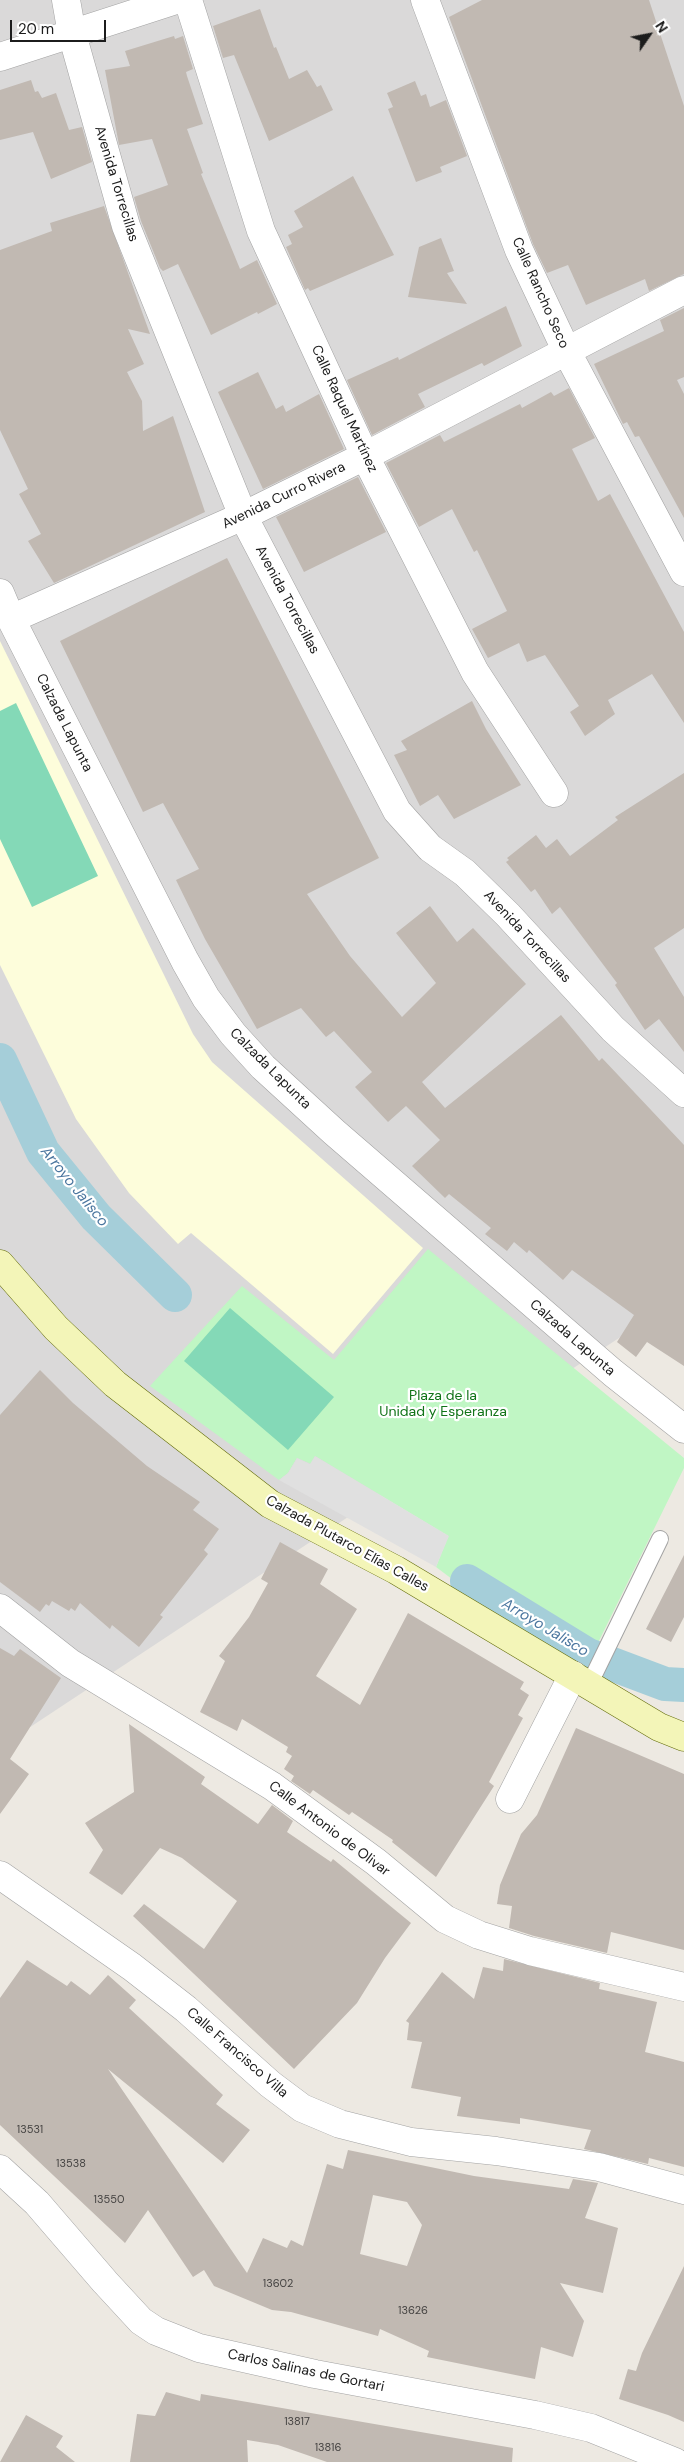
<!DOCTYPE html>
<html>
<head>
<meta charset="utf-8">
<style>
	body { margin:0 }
	#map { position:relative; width:684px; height:2462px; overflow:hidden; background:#ede9e2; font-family:"DM Sans",sans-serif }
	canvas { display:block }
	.north { position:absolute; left:624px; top:10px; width:50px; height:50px; -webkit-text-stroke:4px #fff; paint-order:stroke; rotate:57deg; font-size:14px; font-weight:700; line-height:20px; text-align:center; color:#1c1c1c }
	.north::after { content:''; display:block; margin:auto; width:18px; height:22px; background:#1c1c1c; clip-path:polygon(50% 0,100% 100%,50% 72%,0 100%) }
	.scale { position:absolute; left:10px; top:20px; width:96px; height:22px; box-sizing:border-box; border:2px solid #1c1c1c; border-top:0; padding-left:6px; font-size:15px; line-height:18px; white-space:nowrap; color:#1c1c1c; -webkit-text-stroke:4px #fff; paint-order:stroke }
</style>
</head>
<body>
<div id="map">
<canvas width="684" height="2462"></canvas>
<div class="north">N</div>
<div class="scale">20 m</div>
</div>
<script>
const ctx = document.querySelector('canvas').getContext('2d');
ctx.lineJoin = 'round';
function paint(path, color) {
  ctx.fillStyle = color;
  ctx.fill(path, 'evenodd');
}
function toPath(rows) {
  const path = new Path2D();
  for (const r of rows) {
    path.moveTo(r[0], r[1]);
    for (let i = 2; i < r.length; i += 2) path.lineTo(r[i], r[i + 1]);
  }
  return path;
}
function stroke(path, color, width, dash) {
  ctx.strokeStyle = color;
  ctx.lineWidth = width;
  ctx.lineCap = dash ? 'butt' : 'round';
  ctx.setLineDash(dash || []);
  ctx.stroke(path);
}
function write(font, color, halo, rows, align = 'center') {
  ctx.font = font + ' "DM Sans",sans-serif';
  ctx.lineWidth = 4.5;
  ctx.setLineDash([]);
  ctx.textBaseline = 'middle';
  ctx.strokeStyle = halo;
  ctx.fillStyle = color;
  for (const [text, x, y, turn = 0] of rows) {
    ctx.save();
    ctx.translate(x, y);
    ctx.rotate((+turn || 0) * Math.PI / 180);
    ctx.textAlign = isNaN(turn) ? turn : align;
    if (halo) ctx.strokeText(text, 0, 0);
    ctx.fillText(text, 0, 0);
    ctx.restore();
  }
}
paint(toPath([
	[0,0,684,0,684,1295,0,1747]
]), '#dad9d9');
paint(toPath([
	[0,641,193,1034,212,1062,423,1248,333,1354,191,1233,178,1244,129,1193,76,1119,0,965]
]), '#fdfddb');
paint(toPath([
	[428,1249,684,1458,684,1468,593,1653,473,1573,460,1585,436,1567,448,1536,315,1456,311,1464,297,1458,288,1473,279,1480,150,1386,242,1286,334,1360]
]), '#c0f6c4');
paint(toPath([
	[16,703,98,876,32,907,0,839,0,711],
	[230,1308,334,1397,288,1450,184,1361]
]), '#84d9b7');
paint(toPath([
	[315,1456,449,1536,436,1567,279,1480,288,1473,297,1458,310,1464]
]), '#e0e0e0');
stroke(toPath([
	[0,1060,43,1152,96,1217,175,1295],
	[467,1581,588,1655,665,1684,684,1685]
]), '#a5ced9', 34);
paint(toPath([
	[482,0,649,0,684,106,684,274,649,291,645,279,586,305,568,265,547,273,533,244,449,17],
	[260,9,274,48,276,47,289,79,307,70,317,87,321,85,333,110,269,141,234,55,223,58,213,26],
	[174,36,175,39,183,36,193,69,186,72,187,76,203,124,187,129,203,173,201,174,240,269,257,260,277,304,258,314,257,312,211,335,178,264,163,271,160,268,141,221,134,197,168,185,152,139,119,145,105,70,130,66,125,51],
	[31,80,35,92,38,91,42,98,56,93,69,130,82,127,92,162,51,179,33,132,0,140,0,90],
	[415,81,421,96,426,94,430,107,446,100,467,156,440,167,442,172,416,182,388,109,393,107,387,93],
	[353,176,394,255,310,291,308,288,305,290,286,247,292,244,288,235,303,227,294,211],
	[104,206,150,334,128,329,144,364,127,372,142,401,143,431,173,416,205,512,54,583,28,541,41,534,19,494,28,489,0,430,0,250,52,231,50,223],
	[441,238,454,271,447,273,467,304,408,297,419,247],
	[506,306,522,346,484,366,482,363,418,394,425,407,372,435,347,380,398,357,399,360],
	[684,308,684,377,677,380,684,394,684,518,639,436,635,437,627,422,623,424,594,364,664,331,660,320],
	[258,372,276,409,283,405,286,412,319,394,344,449,263,489,218,392],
	[569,388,595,438,572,449,598,501,610,494,684,632,684,723,652,674,608,700,615,714,585,736,570,712,579,706,545,655,527,662,519,643,488,658,472,629,507,611,477,550,474,552,452,509,419,527,386,463,440,435,444,442,520,404,522,408,551,392,554,396],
	[358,477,386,532,304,572,276,517],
	[227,558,379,858,307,894,350,956,402,1017,436,983,396,933,430,906,457,942,473,928,526,984,422,1082,445,1108,561,1015,599,1061,602,1058,684,1145,684,1366,647,1342,636,1357,617,1342,634,1315,572,1270,563,1280,529,1250,527,1253,514,1242,507,1251,485,1234,491,1228,449,1194,445,1198,412,1166,440,1140,406,1106,388,1122,355,1087,372,1072,334,1031,326,1037,301,1008,257,1029,205,939,176,880,199,869,163,803,143,812,60,641],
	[472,701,486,729,521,785,454,819,438,795,420,806,394,755,407,750,401,741],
	[684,773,684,928,654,948,684,997,684,1052,659,1019,645,1030,615,985,617,983,560,907,552,914,535,889,531,892,506,862,509,860,507,858,536,835,546,848,557,839,570,856,618,820,615,817],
	[40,1370,73,1403,147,1466,200,1502,193,1510,219,1529,204,1550,208,1554,160,1615,163,1617,139,1647,112,1625,110,1629,80,1603,75,1611,71,1608,69,1611,52,1601,49,1606,46,1604,40,1612,0,1582,0,1415],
	[280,1542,328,1569,320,1584,357,1609,316,1676,360,1705,408,1613,524,1682,520,1689,529,1695,518,1715,523,1718,489,1782,494,1786,436,1877,392,1842,393,1840,352,1812,349,1815,313,1790,310,1794,291,1781,294,1776,284,1769,292,1756,286,1752,288,1747,242,1719,237,1731,200,1712,225,1661,219,1656,249,1617,268,1583,261,1579],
	[684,1555,684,1617,671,1642,646,1629],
	[0,1648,14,1656,20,1649,61,1678,10,1759,29,1774,0,1814],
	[129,1724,205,1777,201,1784,258,1824,272,1805,293,1821,287,1832,331,1862,333,1859,411,1923,385,1958,357,2003,294,2069,133,1916,144,1904,204,1949,237,1901,182,1858,160,1848,122,1895,89,1873,103,1850,85,1823,134,1792],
	[576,1728,684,1774,684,1950,611,1932,607,1953,534,1936,509,1928,512,1906,497,1904,500,1885,521,1834,537,1815],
	[504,1959,600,1983,599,1989,657,2002,645,2052,684,2062,684,2167,649,2158,648,2164,584,2149,591,2130,520,2118,520,2124,457,2116,461,2097,411,2088,422,2042,407,2040,409,2023,406,2021,442,1972,474,1999,483,1967,503,1971],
	[27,1960,67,1986,71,1981,90,1995,108,1975,136,2000,129,2008,223,2095,216,2104,250,2130,223,2163,108,2069,247,2273,263,2238,287,2248,291,2240,303,2246,327,2164,343,2169,348,2150,474,2176,569,2189,573,2179,598,2183,585,2218,618,2228,603,2293,560,2283,584,2321,573,2357,541,2347,535,2379,427,2357,429,2351,380,2329,378,2336,291,2312,272,2310,214,2286,204,2270,193,2277,148,2210,125,2243,0,2125,0,1998],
	[373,2195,407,2202,422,2225,407,2266,360,2254],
	[684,2266,684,2422,668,2415,619,2399,628,2369,636,2371,642,2353],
	[166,2392,200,2401,201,2394,513,2448,512,2462,327,2462,278,2445,247,2440,248,2462,130,2462,137,2414,155,2416],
	[26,2415,63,2436,56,2447,75,2462,0,2462]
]), '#c1b9b2');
const service = toPath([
	[589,1685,660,1539]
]);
const minor = toPath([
	[66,0,72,34,126,226,243,516,397,811,430,848,465,873,508,915,613,1029,684,1093],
	[188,0,261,231,365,456,475,672,554,793],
	[425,0,519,250,567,352,684,572],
	[0,57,176,0],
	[0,593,11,619,185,961,206,998,233,1034,263,1067,334,1132,613,1373,684,1429],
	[11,619,243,516,365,456,684,290],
	[0,1608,70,1663,272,1786,376,1862,445,1919,479,1935,530,1951,684,1987],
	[510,1799,573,1675],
	[0,1875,132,1967,186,2009,270,2084,302,2108,340,2124,411,2142,496,2151,599,2167,684,2190],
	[0,2169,37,2203,105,2282,141,2321,156,2331,199,2348,315,2374,535,2415,591,2428,675,2462]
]);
const secondary = toPath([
	[0,1264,56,1328,115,1384,270,1504,396,1570,659,1727,684,1737]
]);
stroke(service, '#a3a3a3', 18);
stroke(minor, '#a3a3a3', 29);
stroke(secondary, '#636c0a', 29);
stroke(service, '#fff', 16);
stroke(minor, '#fff', 28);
stroke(secondary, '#f3f5b8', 28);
write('11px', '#454342', null, [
	["13531",30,2130],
	["13538",71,2164],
	["13550",109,2200],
	["13602",278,2284],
	["13626",413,2311],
	["13817",297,2422],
	["13816",328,2448]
]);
write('14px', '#1c1c1c', '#fff', [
	["Avenida Torrecillas",116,184,73],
	["Calle Rancho Seco",540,293,66],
	["Calle Raquel Martínez",344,409,65],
	["Avenida Curro Rivera",284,496,-26],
	["Avenida Torrecillas",287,600,62],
	["Calzada Lapunta",64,723,63],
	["Avenida Torrecillas",527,937,47],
	["Calzada Lapunta",270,1069,45],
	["Calzada Lapunta",572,1338,41],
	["Calzada Plutarco Elías Calles",347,1544,29],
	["Calle Antonio de Olivar",329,1829,37],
	["Calle Francisco Villa",237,2053,41],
	["Carlos Salinas de Gortari",306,2371,12]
]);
write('14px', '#117318', '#fff', [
	["Plaza de la",443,1396],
	["Unidad y Esperanza",443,1412]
]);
write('italic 15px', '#4b769f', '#fff', [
	["Arroyo Jalisco",74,1187,51],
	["Arroyo Jalisco",545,1628,31]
]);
</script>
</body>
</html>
